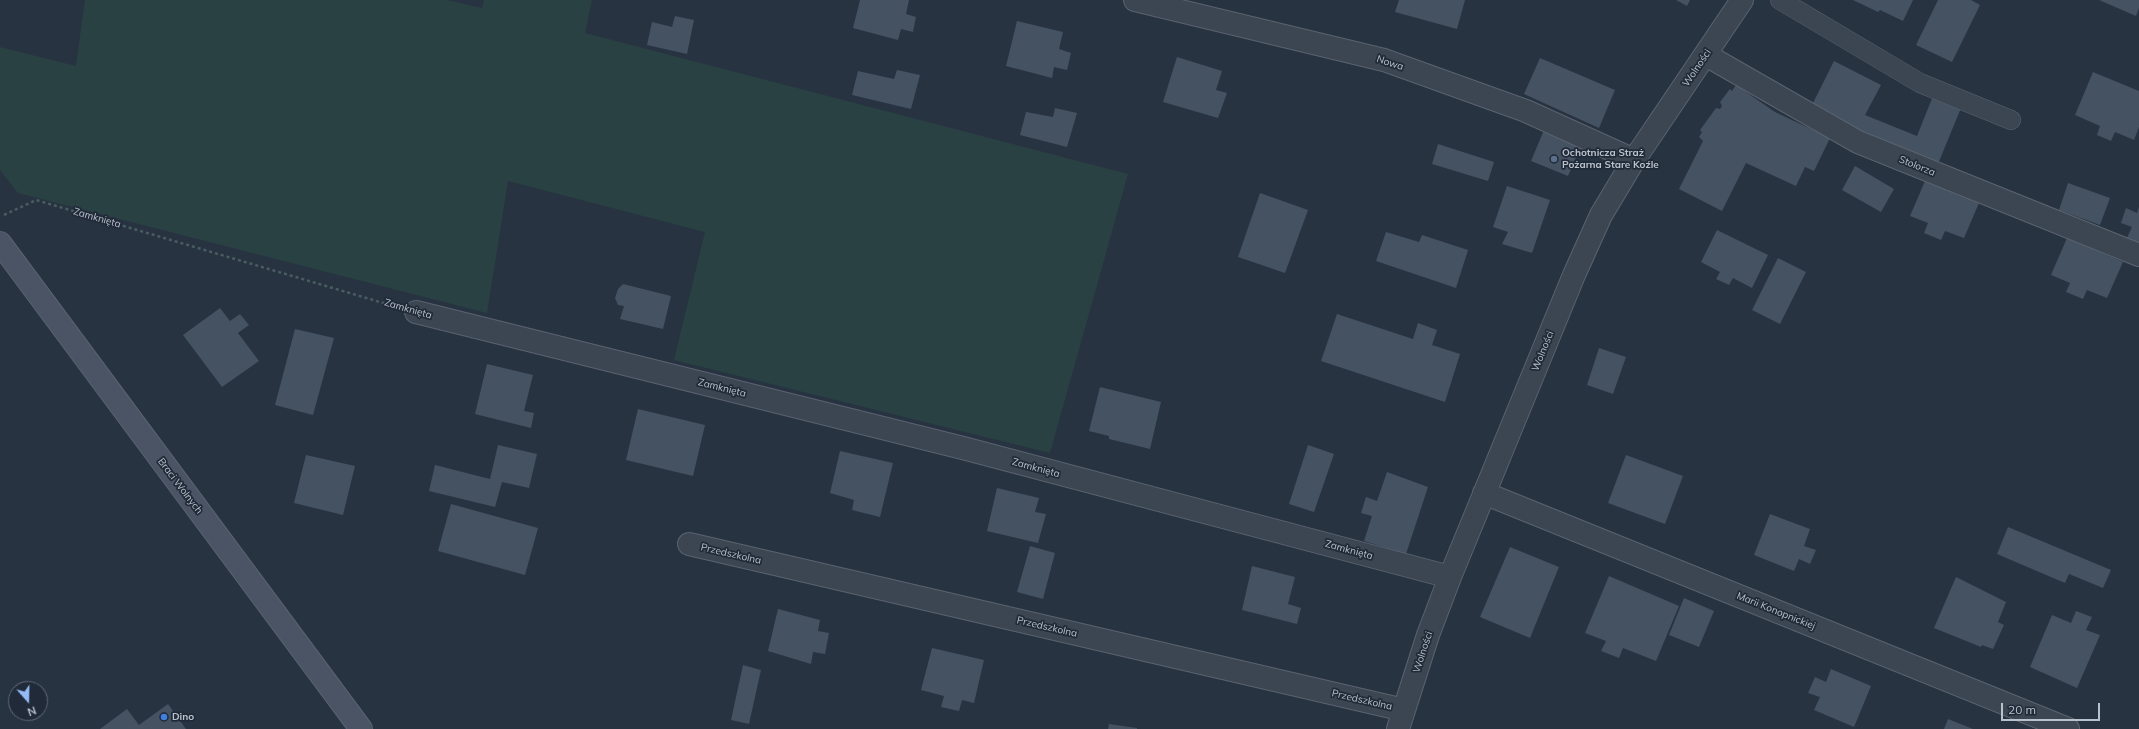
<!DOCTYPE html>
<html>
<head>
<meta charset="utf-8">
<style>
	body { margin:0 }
	#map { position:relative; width:2139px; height:729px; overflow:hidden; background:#283342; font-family:Mulish,sans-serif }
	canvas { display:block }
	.north { position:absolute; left:8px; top:681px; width:40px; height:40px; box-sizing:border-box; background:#202a38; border:1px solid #5d6673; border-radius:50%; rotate:160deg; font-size:11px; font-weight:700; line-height:16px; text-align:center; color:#b9c1cc }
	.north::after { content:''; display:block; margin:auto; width:14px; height:18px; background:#94bbf6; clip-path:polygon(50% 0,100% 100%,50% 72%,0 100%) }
	.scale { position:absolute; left:2001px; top:703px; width:99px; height:18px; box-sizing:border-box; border:2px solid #b9c1cc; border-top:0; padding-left:5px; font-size:12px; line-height:14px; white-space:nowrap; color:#b9c1cc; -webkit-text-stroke:3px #202a38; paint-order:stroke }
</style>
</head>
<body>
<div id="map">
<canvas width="2139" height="729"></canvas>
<div class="north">N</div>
<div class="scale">20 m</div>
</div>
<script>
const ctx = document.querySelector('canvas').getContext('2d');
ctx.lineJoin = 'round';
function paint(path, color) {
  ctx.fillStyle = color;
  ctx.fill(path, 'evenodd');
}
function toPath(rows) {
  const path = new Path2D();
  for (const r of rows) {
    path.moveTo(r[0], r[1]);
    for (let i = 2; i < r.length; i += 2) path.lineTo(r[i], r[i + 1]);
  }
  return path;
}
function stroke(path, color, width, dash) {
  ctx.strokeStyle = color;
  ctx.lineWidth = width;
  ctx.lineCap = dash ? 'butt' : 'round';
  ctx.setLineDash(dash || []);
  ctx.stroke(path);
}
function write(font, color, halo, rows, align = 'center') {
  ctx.font = font + ' Mulish,sans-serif';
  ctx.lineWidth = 3.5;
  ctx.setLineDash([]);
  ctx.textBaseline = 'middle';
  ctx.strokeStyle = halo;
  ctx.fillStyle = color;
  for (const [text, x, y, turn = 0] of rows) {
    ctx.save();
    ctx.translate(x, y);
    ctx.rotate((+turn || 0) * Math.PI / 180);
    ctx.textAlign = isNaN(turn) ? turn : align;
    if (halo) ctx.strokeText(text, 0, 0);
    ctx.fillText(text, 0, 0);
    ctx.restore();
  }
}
paint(toPath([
	[85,0,447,0,482,8,484,0,592,0,585,33,1128,174,1050,453,674,360,705,232,508,181,487,313,18,193,0,170,0,47,76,66]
]), '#2a4143');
paint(toPath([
	[860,0,909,0,906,14,916,17,913,32,901,29,898,40,853,28],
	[1399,0,1465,0,1457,29,1395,12],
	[1676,0,1690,0,1687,6],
	[1853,0,1913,0,1903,21,1880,10,1878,12],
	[1938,0,1971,0,1980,5,1952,62,1916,45],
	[2099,0,2139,0,2139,8,2136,16],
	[675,16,694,20,687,54,647,45,652,22,672,27],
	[1017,21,1063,32,1059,49,1071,53,1067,70,1054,67,1052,78,1006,66],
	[1177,57,1222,71,1216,90,1227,93,1218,118,1163,102],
	[1540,58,1615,90,1599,128,1524,94],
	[1834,61,1881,85,1865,115,1917,136,1933,96,1961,108,1938,164,1856,131,1811,107],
	[897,70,920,75,911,109,852,95,858,71,894,79],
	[2093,72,2139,91,2139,127,2134,140,2115,132,2111,141,2097,135,2100,126,2075,115],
	[1736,85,1775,112,1830,138,1814,171,1805,167,1796,186,1746,163,1722,211,1679,189,1703,141,1699,137,1702,132,1700,130,1716,108,1720,109,1722,106,1720,102,1730,89,1732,91],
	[1055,108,1077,113,1067,147,1020,135,1026,112,1053,117],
	[1544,130,1581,146,1568,176,1531,161],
	[1438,144,1494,162,1488,181,1432,164],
	[1855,166,1894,189,1881,212,1842,190],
	[1925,181,1979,203,1964,238,1945,231,1941,240,1924,233,1928,223,1910,216],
	[2068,183,2110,198,2100,225,2059,210],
	[1507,186,1550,200,1532,253,1502,244,1508,232,1493,227],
	[1260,193,1308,210,1285,273,1238,257],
	[2139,207,2139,245,2126,240,2132,227,2121,223,2126,208,2137,213],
	[1717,230,1768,255,1752,288,1733,278,1729,285,1716,279,1720,272,1701,262],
	[1386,232,1419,242,1422,235,1468,250,1456,288,1376,261],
	[2067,238,2123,262,2107,298,2087,290,2083,299,2066,292,2070,283,2051,275],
	[1778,258,1806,272,1780,324,1752,310],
	[623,284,671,296,663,329,620,319,624,306,618,305,615,298,618,289],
	[220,308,230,321,240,314,249,325,238,333,259,361,222,387,183,335],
	[1337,314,1413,339,1418,323,1437,330,1432,345,1460,354,1445,402,1321,361],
	[295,329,334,338,313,415,275,405],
	[1599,348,1626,357,1613,394,1587,385],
	[487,364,533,375,524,411,534,413,531,428,475,414],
	[1100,387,1161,402,1150,449,1109,439,1109,436,1089,431],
	[638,409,705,425,693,476,626,460],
	[498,445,537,454,529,488,502,482,495,507,429,491,435,465,490,479],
	[1308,445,1334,454,1314,512,1289,504],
	[840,451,893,463,880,517,852,510,854,500,830,493],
	[306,455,355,466,343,515,294,503],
	[1626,455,1683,476,1665,524,1608,503],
	[1387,472,1428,487,1406,554,1364,541,1372,516,1361,513,1366,497,1377,501],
	[997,488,1039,498,1035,512,1046,514,1038,543,987,531],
	[451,504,538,528,525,575,438,551],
	[1770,514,1810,529,1804,546,1816,550,1810,564,1799,559,1794,571,1754,555],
	[2008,527,2111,570,2103,588,2069,574,2065,583,1997,554],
	[1030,546,1055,553,1043,599,1017,592],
	[1510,547,1559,567,1530,638,1480,617],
	[1252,566,1295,577,1288,604,1301,608,1297,624,1242,610],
	[1609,576,1679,606,1656,661,1623,648,1619,658,1601,651,1606,641,1585,633],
	[1956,577,2006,602,1998,622,2004,625,1993,649,1982,645,1981,647,1934,628],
	[1684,598,1714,611,1699,647,1669,635],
	[778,609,820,620,818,631,829,633,825,654,813,652,811,664,768,651],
	[2076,611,2092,617,2086,630,2100,635,2077,688,2030,667,2052,615,2071,623],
	[932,648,984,660,974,703,962,700,959,711,941,707,944,696,921,690],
	[743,665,761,670,749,724,731,720],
	[1831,669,1871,686,1854,727,1814,710,1820,697,1808,693,1815,677,1826,682],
	[168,704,186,729,100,729,127,709,139,725],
	[1948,719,1973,729,1944,729],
	[1109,724,1137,728,1137,729,1108,729]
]), '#445261');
const lane = toPath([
	[1780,0,1920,83,2011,120]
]);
const street = toPath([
	[1135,0,1384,60,1526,111,1634,160],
	[1706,55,1858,142,2139,255],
	[416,312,963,448,1450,577],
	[1484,493,2068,729],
	[689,544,1404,710],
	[1398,729,1428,635,1450,577,1574,275,1601,215,1634,160,1742,0]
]);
const secondary = toPath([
	[0,243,361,729]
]);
stroke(lane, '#5a636f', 20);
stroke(street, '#5a636f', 24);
stroke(secondary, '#5a636f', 24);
stroke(toPath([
	[4,215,36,200,390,305]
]), '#485d60', 2.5, [3, 3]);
stroke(lane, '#3c4552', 19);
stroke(street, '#3c4552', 22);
stroke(secondary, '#4a5465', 22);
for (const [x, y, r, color] of [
	[1554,159,4,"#5c6f8a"],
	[164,717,4,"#3f7fe0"]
]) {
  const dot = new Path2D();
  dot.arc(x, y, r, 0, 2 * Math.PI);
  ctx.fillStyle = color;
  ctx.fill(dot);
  stroke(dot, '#202a38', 1.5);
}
write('10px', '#b9c1cc', '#202a38', [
	["Nowa",1390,63,18],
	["Wolności",1697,68,-56],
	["Stolorza",1917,166,22],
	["Zamknięta",97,218,16],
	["Zamknięta",408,309,16],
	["Wolności",1543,351,-68],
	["Zamknięta",722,388,14],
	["Zamknięta",1036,468,15],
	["Braci Wolnych",180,486,53],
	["Zamknięta",1349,550,15],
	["Przedszkolna",731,554,13],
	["Marii Konopnickiej",1776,611,22],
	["Przedszkolna",1047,627,13],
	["Wolności",1423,652,-72],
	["Przedszkolna",1362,700,13]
]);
write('bold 10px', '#b9c1cc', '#202a38', [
	["Ochotnicza Straż",1562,153],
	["Pożarna Stare Koźle",1562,165],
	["Dino",172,717]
], 'left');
</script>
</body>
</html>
